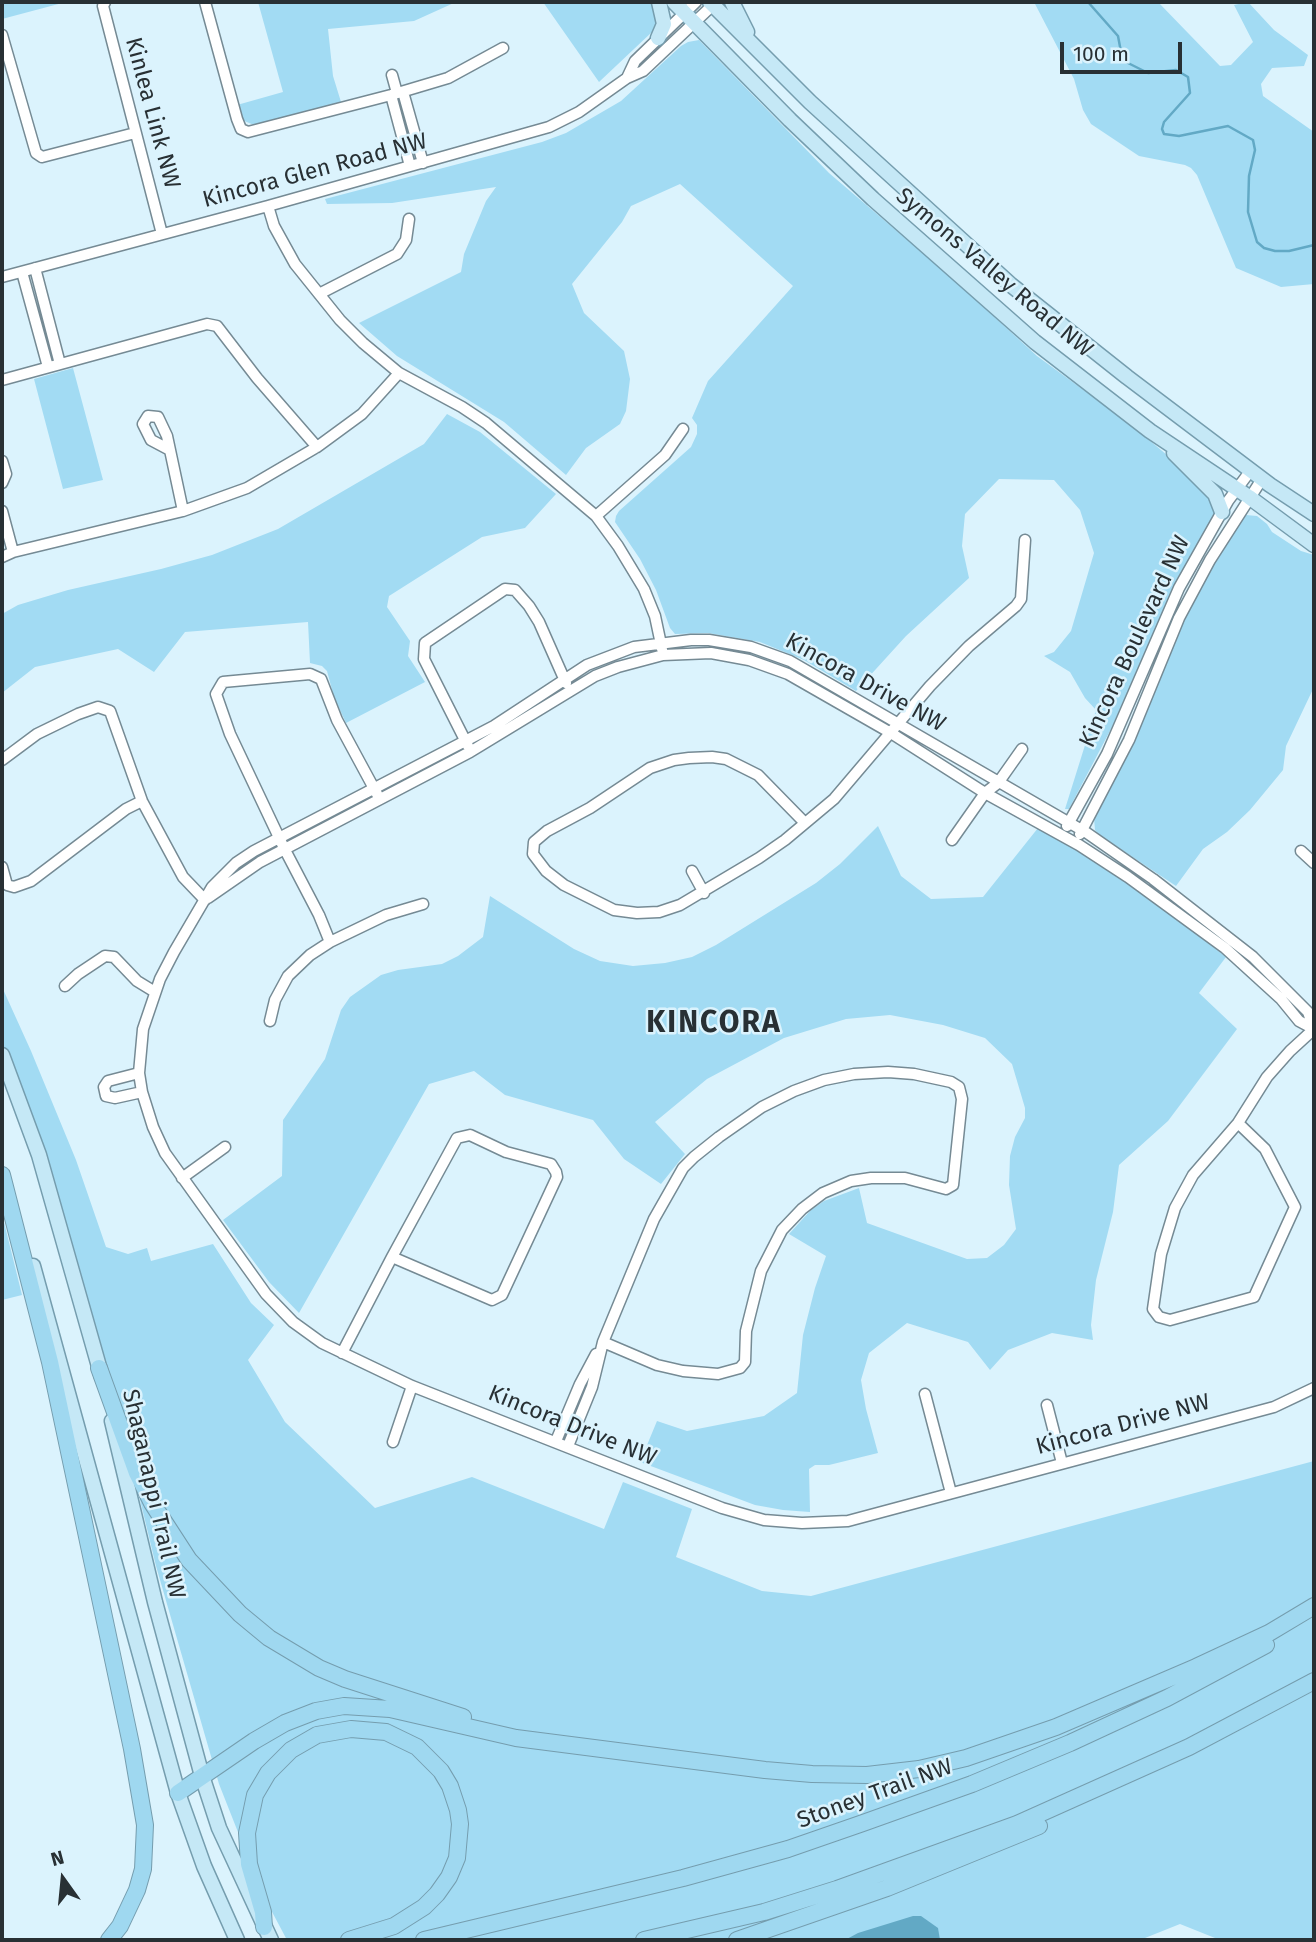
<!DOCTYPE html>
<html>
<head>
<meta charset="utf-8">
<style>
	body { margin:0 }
	#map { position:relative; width:1316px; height:1942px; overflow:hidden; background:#dbf3fd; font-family:"Fira Sans",sans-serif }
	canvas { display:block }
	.frame { position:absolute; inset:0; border:4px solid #283034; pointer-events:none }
	.north { position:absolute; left:28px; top:1844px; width:70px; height:70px; -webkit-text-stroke:5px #dbf3fd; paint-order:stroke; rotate:345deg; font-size:19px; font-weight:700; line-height:28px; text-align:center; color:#283034 }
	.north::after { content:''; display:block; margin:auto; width:24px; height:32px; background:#283034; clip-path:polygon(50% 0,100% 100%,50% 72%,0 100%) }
	.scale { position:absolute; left:1060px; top:42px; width:122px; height:32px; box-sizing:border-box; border:4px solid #283034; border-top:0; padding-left:9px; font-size:21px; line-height:24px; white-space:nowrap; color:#283034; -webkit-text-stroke:5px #dbf3fd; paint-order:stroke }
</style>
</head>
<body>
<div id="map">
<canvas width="1316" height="1942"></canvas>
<div class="frame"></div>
<div class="north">N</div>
<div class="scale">100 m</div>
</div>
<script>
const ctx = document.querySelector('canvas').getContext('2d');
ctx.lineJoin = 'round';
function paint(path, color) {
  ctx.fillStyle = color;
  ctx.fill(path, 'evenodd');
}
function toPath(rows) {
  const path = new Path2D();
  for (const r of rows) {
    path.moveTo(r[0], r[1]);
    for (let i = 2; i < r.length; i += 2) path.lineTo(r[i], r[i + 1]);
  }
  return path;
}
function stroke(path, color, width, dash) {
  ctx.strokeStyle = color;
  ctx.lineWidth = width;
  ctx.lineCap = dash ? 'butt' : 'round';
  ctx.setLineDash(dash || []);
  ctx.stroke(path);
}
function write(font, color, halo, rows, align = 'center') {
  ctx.font = font + ' "Fira Sans",sans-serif';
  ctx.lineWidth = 5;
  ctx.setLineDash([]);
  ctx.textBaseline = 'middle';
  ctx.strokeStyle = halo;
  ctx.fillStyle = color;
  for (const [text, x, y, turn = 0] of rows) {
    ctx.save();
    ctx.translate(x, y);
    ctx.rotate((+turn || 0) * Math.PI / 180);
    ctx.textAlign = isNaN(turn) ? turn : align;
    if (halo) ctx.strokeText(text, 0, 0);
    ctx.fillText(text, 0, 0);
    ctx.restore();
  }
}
paint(toPath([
	[2,2,66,2,2,19],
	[258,2,456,2,414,21,328,29,333,76,341,102,254,125,242,120,237,105,283,92],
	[543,2,652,2,658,20,652,32,599,82],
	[1034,2,1158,2,1220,66,1231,65,1253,42,1234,5,1248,2,1274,30,1308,55,1304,66,1272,68,1261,84,1263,96,1314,132,1314,284,1281,287,1236,268,1197,175,1191,168,1185,165,1139,156,1091,124,1083,110,1074,79],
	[699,40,829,173,954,280,1037,356,1130,424,1186,471,1208,493,1215,511,1213,518,1156,627,1112,727,1069,809,1065,809,1096,710,1085,698,1070,672,1044,656,1054,652,1071,631,1094,553,1080,510,1054,480,999,479,965,514,962,546,969,578,906,636,856,691,804,660,760,642,708,633,675,634,670,628,656,590,640,559,615,522,616,516,619,511,691,447,697,434,697,425,692,418,708,381,793,286,680,184,631,206,622,222,572,284,584,313,624,351,630,379,626,411,620,424,586,448,566,475,504,422,397,356,359,323,461,272,464,254,486,201,496,187,392,203,327,204,325,199,542,142,566,133,621,101,681,46,688,42],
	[73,368,103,480,63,489,34,379],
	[447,414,480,432,556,494,525,528,482,537,389,596,387,607,410,641,408,656,425,682,346,723,334,697,327,671,322,666,310,663,308,622,185,632,154,672,118,649,35,667,2,693,2,614,18,605,68,590,161,569,212,555,278,529,424,444],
	[1246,515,1257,516,1267,524,1272,532,1301,551,1314,555,1314,687,1286,746,1283,770,1250,810,1227,832,1203,849,1176,886,1098,834,1095,830,1094,818,1126,758,1194,596,1237,519],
	[878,826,901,876,931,899,983,897,1038,828,1091,857,1139,888,1226,957,1199,993,1237,1029,1168,1121,1119,1165,1113,1212,1096,1280,1091,1325,1093,1340,1052,1333,1008,1350,990,1370,968,1342,907,1323,869,1353,861,1380,866,1409,878,1453,829,1465,815,1465,809,1469,810,1512,783,1510,755,1505,640,1462,657,1421,687,1431,764,1416,797,1393,803,1335,815,1288,826,1256,789,1234,811,1210,824,1201,859,1188,867,1223,967,1259,987,1258,1004,1245,1016,1229,1009,1185,1010,1156,1015,1137,1025,1118,1025,1108,1012,1064,985,1038,943,1025,890,1015,846,1019,784,1038,707,1079,655,1122,685,1154,661,1184,624,1159,593,1120,505,1095,474,1071,429,1084,299,1313,269,1282,223,1220,282,1176,283,1120,325,1059,341,1010,350,997,381,975,398,970,442,964,458,956,483,937,490,896,574,949,600,961,633,966,665,963,692,957,716,945,816,883,840,864],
	[2,987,31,1051,76,1160,106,1247,128,1254,147,1248,151,1261,213,1244,251,1303,274,1325,248,1360,285,1422,375,1508,472,1477,604,1529,623,1482,692,1509,676,1557,762,1591,811,1596,1314,1461,1314,1940,1220,1940,1180,1924,1140,1940,287,1940,262,1893,219,1784,156,1566,109,1371,2,1044],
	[2,1214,22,1295,2,1300]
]), '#a2dbf3');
paint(toPath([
	[913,1916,921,1916,938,1928,940,1940,845,1940,858,1933]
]), '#62a9c5');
stroke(toPath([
	[1088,2,1118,36,1121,52,1128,63,1148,73,1176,70,1188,77,1190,93,1164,122,1162,129,1164,134,1179,136,1228,126,1253,140,1255,150,1249,176,1248,212,1257,242,1264,248,1275,251,1289,251,1314,245]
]), '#62a9c5', 2.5);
const minor = toPath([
	[105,2,103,6,162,234],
	[205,2,237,119,241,129,248,132,391,95,448,78,503,48],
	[2,35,36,153,42,157,135,133],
	[392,75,397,93],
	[627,78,635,61,696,2],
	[403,92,423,163],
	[391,95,410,166],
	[268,206,274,226,295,264,340,320,363,343,399,373,462,407,486,423,596,516,618,546,644,589,655,616,662,649],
	[35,268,60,364],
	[22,272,48,367],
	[2,277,268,206,549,127,579,112,627,78,643,71,716,2],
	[319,294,397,254,406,240,409,219],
	[2,380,207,324,217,326,257,378,317,447],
	[168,449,151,440,143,424,148,416,158,417,167,436,183,511],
	[2,461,6,474,2,483],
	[2,511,13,552],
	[596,516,665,455,683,429],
	[2,557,13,552,183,511,247,488,317,447,362,414,399,373],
	[468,746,424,659,425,643,505,589,515,590,529,606,539,622,566,683],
	[2,760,37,734,78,714,98,707,110,711,142,801,183,877,205,900],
	[805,823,758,775,726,759,712,757,689,758,674,760,650,768,590,808,547,831,534,842,533,854,546,871,564,885,614,910,637,913,659,912,680,905,759,858,785,840,834,799,930,686,969,646,1016,606,1021,599,1025,540],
	[1067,826,1107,754,1179,588,1228,501,1251,470],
	[1080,834,1129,740,1179,618,1210,560,1262,479],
	[952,840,985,793,998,783,1022,749],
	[1301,851,1314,863],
	[2,867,7,885,14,887,31,881,126,809,142,801],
	[692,871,704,893],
	[208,898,260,862,470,752,595,676,618,667,663,655,711,653,749,660,788,674,891,733,985,793,1079,845,1128,877,1225,948,1281,999,1299,1021,1314,1029],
	[330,942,319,915,284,848,230,734,216,694,223,682,310,674,321,679,337,720,377,794],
	[65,986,78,974,105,956,114,957,137,981,155,992],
	[270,1021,275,1000,288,976,310,955,330,942,386,915,423,904],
	[1314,1029,1308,1012,1253,957,1153,879,1087,833,790,661,751,647,709,640,691,640,634,647,587,665,494,726,254,851,236,863,212,887,174,952,160,979,143,1029,139,1073,142,1092,153,1127,165,1153,266,1294,293,1322,322,1343,412,1386,722,1508,764,1520,802,1523,848,1521,1274,1407,1314,1388],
	[139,1073,108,1081,104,1087,106,1096,115,1098,142,1092],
	[1238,1123,1265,1149,1295,1207,1254,1297,1170,1320,1159,1317,1153,1309,1161,1254,1175,1208,1193,1175,1238,1123,1267,1077,1290,1051,1314,1029],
	[182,1178,225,1147],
	[342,1353,392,1257,457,1138,470,1135,506,1152,551,1164,556,1172,557,1177,502,1295,492,1300,392,1257],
	[925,1394,951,1493],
	[1047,1405,1062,1463],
	[556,1441,580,1384,596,1354],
	[393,1442,412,1386],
	[568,1446,592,1387,603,1342,654,1219,683,1168,694,1157,719,1137,762,1107,794,1091,824,1080,854,1074,888,1072,914,1074,951,1082,959,1087,962,1099,953,1185,946,1189,905,1178,871,1178,851,1181,823,1193,802,1209,782,1230,761,1271,746,1331,745,1362,740,1368,718,1374,683,1371,657,1365,603,1342]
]);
const major = toPath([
	[674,2,790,120,873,199,1035,342,1150,431,1249,497,1314,545],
	[710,2,810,102,1011,285,1127,377,1270,485,1314,514],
	[732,2,747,32],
	[658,38,664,24,659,2],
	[1174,453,1215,494,1222,512],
	[2,1055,39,1155,102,1377],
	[33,1266,178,1793,204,1866,237,1940],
	[112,1421,155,1602,202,1776,219,1828,271,1940]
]);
const highway = toPath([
	[2,1175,50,1362,132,1749,145,1825,143,1869,137,1890,120,1926,109,1940],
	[99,1368,137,1473,152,1503,189,1560,240,1614,269,1638,319,1668,345,1679,463,1717],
	[178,1793,254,1741,285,1723,316,1711,344,1706,390,1709,516,1738,765,1770,812,1774,867,1775,919,1769,966,1758,1056,1727,1196,1667,1269,1633,1314,1606],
	[264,1927,263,1912,249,1864,247,1833,255,1795,268,1773,291,1750,317,1735,351,1729,386,1732,417,1747,441,1771,450,1786,458,1810,460,1824,457,1858,449,1877,437,1894,424,1907,394,1926,349,1940],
	[424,1940,683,1878,788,1849,863,1823,972,1784,1070,1743,1167,1698,1266,1645],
	[644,1940,764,1912,837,1889,1017,1824,1189,1747,1314,1681],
	[737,1940,887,1888,1039,1826]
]);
stroke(minor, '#758a94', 13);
stroke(major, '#759dae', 17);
stroke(highway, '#759dae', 18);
stroke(minor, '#fff', 10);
stroke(major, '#c5e8f6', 14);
stroke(highway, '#9fd8f0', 16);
write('23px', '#283034', '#dbf3fd', [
	["Kinlea Link NW",152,113,75],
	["Kincora Glen Road NW",315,171,-15],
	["Symons Valley Road NW",994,273,40],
	["Kincora Boulevard NW",1135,642,-65],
	["Kincora Drive NW",865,683,29],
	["Kincora Drive NW",1123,1425,-15],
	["Kincora Drive NW",572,1426,22],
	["Shaganappi Trail NW",153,1494,77],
	["Stoney Trail NW",875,1794,-20]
]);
ctx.letterSpacing = '2px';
write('bold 30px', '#283034', '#dbf3fd', [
	["KINCORA",714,1024]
]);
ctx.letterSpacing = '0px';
</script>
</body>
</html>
